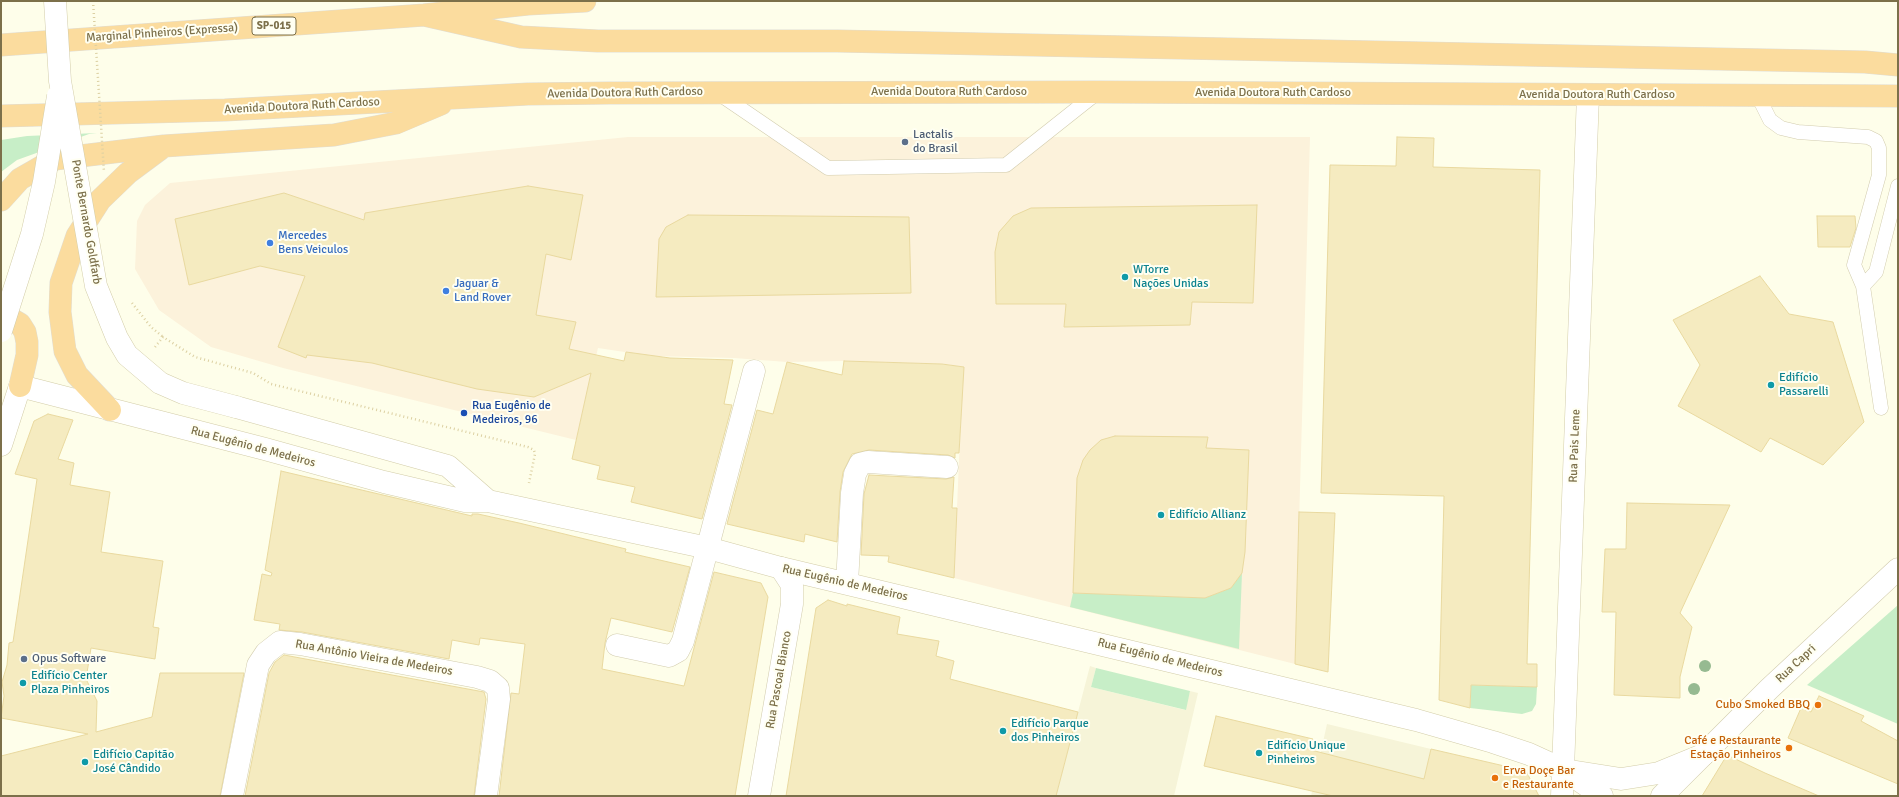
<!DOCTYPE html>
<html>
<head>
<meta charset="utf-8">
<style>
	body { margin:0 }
	#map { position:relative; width:1899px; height:797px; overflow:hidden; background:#fefeea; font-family:Signika,sans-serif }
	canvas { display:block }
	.frame { position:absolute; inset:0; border:2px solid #7c704a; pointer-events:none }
</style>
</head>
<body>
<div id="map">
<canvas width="1899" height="797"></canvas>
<div class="frame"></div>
</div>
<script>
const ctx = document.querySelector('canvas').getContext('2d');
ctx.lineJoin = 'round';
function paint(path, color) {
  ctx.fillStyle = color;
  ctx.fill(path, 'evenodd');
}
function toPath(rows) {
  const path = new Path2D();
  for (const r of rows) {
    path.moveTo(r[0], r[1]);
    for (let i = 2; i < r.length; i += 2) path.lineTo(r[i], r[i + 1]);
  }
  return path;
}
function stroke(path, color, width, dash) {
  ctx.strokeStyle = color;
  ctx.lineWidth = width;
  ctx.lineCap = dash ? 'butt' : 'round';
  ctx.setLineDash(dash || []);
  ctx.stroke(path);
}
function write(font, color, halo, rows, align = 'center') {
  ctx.font = font + ' Signika,sans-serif';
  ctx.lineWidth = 4;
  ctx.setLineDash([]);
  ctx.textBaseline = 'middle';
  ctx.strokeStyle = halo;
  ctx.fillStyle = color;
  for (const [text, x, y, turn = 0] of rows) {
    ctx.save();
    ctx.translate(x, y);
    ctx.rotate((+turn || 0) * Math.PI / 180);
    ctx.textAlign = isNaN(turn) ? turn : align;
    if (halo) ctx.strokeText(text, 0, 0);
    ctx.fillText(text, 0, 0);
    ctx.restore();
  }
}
paint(toPath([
	[1090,666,1096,668,1091,687,1185,710,1190,691,1198,693,1174,796,1056,796],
	[1327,724,1431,749,1420,796,1311,796]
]), '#f6f4d8');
paint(toPath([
	[628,137,1310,137,1295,664,954,578,963,367,944,364,844,361,787,362,734,358,651,356,598,348,576,440,283,368,211,347,159,310,135,269,137,221,145,205,170,183]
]), '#fcf2db');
paint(toPath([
	[97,133,89,134,17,160,1,172,1,140,27,136],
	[1242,573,1239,649,1070,607,1073,593,1205,598,1231,588],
	[1898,605,1898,724,1807,685],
	[1096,668,1190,691,1186,710,1091,687],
	[1471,685,1537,687,1536,704,1532,711,1522,714,1470,708]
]), '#c7eec7');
const building = toPath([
	[1397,137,1434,138,1433,167,1540,170,1527,664,1537,664,1537,687,1471,685,1470,708,1439,700,1444,496,1321,493,1330,165,1396,166,1397,137],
	[528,186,583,195,571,260,546,254,536,315,576,322,569,349,624,361,626,352,670,358,733,360,724,404,732,405,702,519,631,502,635,487,597,479,600,466,572,459,591,373,534,397,477,389,372,363,307,355,306,358,278,347,305,276,260,266,189,285,175,219,284,193,364,220,365,213,528,186],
	[1257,205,1253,303,1192,302,1190,325,1064,327,1066,304,996,304,995,252,999,232,1013,216,1031,208,1257,205],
	[688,215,909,217,911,293,656,297,659,239,666,227,688,215],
	[1817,216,1855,216,1856,228,1850,247,1818,247,1817,216],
	[1760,276,1789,314,1833,322,1864,422,1823,465,1770,438,1761,452,1678,406,1700,365,1673,320,1760,276],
	[844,361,942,364,964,367,959,453,955,453,955,458,948,455,869,450,852,454,843,472,840,492,837,542,805,534,804,542,727,524,757,410,773,414,787,362,842,375,844,361],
	[48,414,73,420,58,459,74,463,70,485,110,492,101,552,163,561,153,627,159,628,155,659,91,648,86,679,97,701,96,732,152,717,160,673,244,673,220,796,1,796,1,756,88,734,1,718,4,696,2,682,7,665,9,643,13,642,37,479,15,474,34,421,48,414],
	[1115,436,1208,437,1206,448,1249,450,1245,552,1242,573,1231,588,1205,598,1073,593,1077,478,1083,460,1090,450,1101,440,1115,436],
	[281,471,472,516,472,514,478,514,519,523,626,549,625,552,690,567,672,632,611,618,605,643,602,669,684,686,714,572,761,583,768,597,735,796,499,796,511,693,519,694,525,644,480,638,479,645,452,640,449,659,302,632,279,630,280,624,254,620,262,574,271,576,272,573,265,570,281,471],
	[869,475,946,479,954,477,952,508,957,508,954,578,888,562,889,556,861,555,864,494,869,475],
	[1627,503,1730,505,1680,613,1692,627,1680,677,1680,698,1614,695,1616,612,1602,612,1605,549,1626,549,1627,503],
	[1299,512,1335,513,1328,672,1295,664,1299,512],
	[828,600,847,606,847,604,900,617,897,634,939,641,936,656,954,661,950,679,1078,712,1056,796,786,796,816,608,828,600],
	[284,655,484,692,486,699,474,796,245,796,269,673,275,662,284,655],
	[1819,696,1864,716,1861,721,1898,741,1898,784,1788,738,1801,708,1811,712,1819,696],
	[1216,716,1313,739,1311,750,1424,779,1431,749,1526,771,1539,796,1333,796,1204,766,1216,716],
	[1727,755,1765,773,1819,796,1702,796,1727,755]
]);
paint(building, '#f5ebc0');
stroke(building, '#e9d99f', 1);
const lane = toPath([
	[718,93,828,168,1006,165,1098,92],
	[1758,96,1770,120,1781,128,1798,132,1868,137,1876,141,1879,148,1879,175,1854,265,1863,286,1881,408],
	[1863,286,1876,272,1898,186]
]);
const street = toPath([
	[847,583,852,493,855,474,860,464,868,462,947,467],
	[617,645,669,656,678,651,683,641,754,371],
	[1564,770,1602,796],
	[232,796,258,665,266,653,280,642,300,644,477,677,490,681,498,688,499,699,486,796],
	[759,796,792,604,792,585,781,568],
	[1662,796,1769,689,1898,569]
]);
const secondary = toPath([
	[236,407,448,466,488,501,708,548,781,568,1416,720,1493,742,1529,754,1564,770,1621,779,1659,773,1703,755],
	[1,445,20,386,265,449,384,482,465,501,488,501],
	[1562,796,1588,95]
]);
const highway = toPath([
	[424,15,521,37,598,41,837,41,1865,62,1898,65],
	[1,45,424,15,528,4,585,1],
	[1,116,225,110,528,94,610,93,1098,92,1898,96],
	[1,200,20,179,55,159,164,146,334,135,396,123,441,104],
	[1,313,20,324,25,332,27,342,27,355,20,386],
	[110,410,77,375,65,351,60,312,61,283,77,236,100,200,128,173,163,147]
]);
stroke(lane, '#d2ccae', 15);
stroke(street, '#d2ccae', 23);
stroke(secondary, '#d3cda9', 23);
stroke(highway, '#e0ddd4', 23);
stroke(toPath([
	[155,347,163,337,195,357,253,373,271,384,528,447,534,450,535,454,529,483]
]), '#dcd0a2', 2.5, [1, 3]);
stroke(lane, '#fff', 14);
stroke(street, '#fff', 22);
stroke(secondary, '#fff', 22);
stroke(highway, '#fbdc9e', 22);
const secondaryBridge = toPath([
	[55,1,60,81,96,286,117,338,127,355,160,383,183,393,236,407],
	[1,331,32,234,44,182,58,96]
]);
stroke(secondaryBridge, '#d3cda9', 23, []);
stroke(toPath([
	[93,1,104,172],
	[132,303,151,327,163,337]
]), '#dcd0a2', 2.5, [1, 3]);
stroke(secondaryBridge, '#fff', 22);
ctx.fillStyle = '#96ba91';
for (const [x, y] of [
	[1705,666],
	[1694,689]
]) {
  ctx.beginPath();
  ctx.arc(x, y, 6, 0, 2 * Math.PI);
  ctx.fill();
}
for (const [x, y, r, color] of [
	[905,142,4,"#5c6f8a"],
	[270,243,4,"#3f7fe0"],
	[1125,277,4,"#0f9aa8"],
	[446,291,4,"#3f7fe0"],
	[1771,385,4,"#0f9aa8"],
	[464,413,4,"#1a4fb4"],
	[1161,515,4,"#0f9aa8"],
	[24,659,4,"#5c6f8a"],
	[23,683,4,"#0f9aa8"],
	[1818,705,4,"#e8710a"],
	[1003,731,4,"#0f9aa8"],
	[1789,748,4,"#e8710a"],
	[1259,753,4,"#0f9aa8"],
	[85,762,4,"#0f9aa8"],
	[1495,778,4,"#e8710a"]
]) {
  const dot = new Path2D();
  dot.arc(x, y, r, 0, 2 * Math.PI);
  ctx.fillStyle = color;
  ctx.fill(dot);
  stroke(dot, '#fffff2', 1.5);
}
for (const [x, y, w] of [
	[274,26,44]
]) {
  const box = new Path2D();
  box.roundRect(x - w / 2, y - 9, w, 18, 3);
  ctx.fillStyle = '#fffff2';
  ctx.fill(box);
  stroke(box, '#7c704a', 1);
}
write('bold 11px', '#7c704a', null, [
	["SP-015",274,26]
]);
write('12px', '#7c704a', '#fffff2', [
	["Marginal Pinheiros (Expressa)",162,33,-4],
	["Avenida Doutora Ruth Cardoso",949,92],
	["Avenida Doutora Ruth Cardoso",625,93,-1],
	["Avenida Doutora Ruth Cardoso",1273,93],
	["Avenida Doutora Ruth Cardoso",1597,95],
	["Avenida Doutora Ruth Cardoso",302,106,-3],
	["Ponte Bernardo Goldfarb",86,222,80],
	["Rua Pais Leme",1575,446,-88],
	["Rua Eugênio de Medeiros",253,447,15],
	["Rua Eugênio de Medeiros",845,583,13],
	["Rua Antônio Vieira de Medeiros",374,658,10],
	["Rua Eugênio de Medeiros",1160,658,14],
	["Rua Capri",1796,664,-43],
	["Rua Pascoal Bianco",779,680,-80]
]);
write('12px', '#4e5e75', '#fffff2', [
	["Lactalis",913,135],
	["do Brasil",913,149],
	["Opus Software",32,659]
], 'left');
write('12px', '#366cbe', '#fffff2', [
	["Mercedes",278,236],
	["Bens Veiculos",278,250],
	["Jaguar &",454,284],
	["Land Rover",454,298]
], 'left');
write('12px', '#0d838f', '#fffff2', [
	["WTorre",1133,270],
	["Nações Unidas",1133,284],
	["Edifício",1779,378],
	["Passarelli",1779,392],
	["Edifício Allianz",1169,515],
	["Edifício Center",31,676],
	["Plaza Pinheiros",31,690],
	["Edifício Parque",1011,724],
	["dos Pinheiros",1011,738],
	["Edifício Unique",1267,746],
	["Pinheiros",1267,760],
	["Edifício Capitão",93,755],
	["José Cândido",93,769]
], 'left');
write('12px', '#164399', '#fffff2', [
	["Rua Eugênio de",472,406],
	["Medeiros, 96",472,420]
], 'left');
write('12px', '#c56008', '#fffff2', [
	["Cubo Smoked BBQ",1810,705],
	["Café e Restaurante",1781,741],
	["Estação Pinheiros",1781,755],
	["Erva Doçe Bar",1503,771,"left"],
	["e Restaurante",1503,785,"left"]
], 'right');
</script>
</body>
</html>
